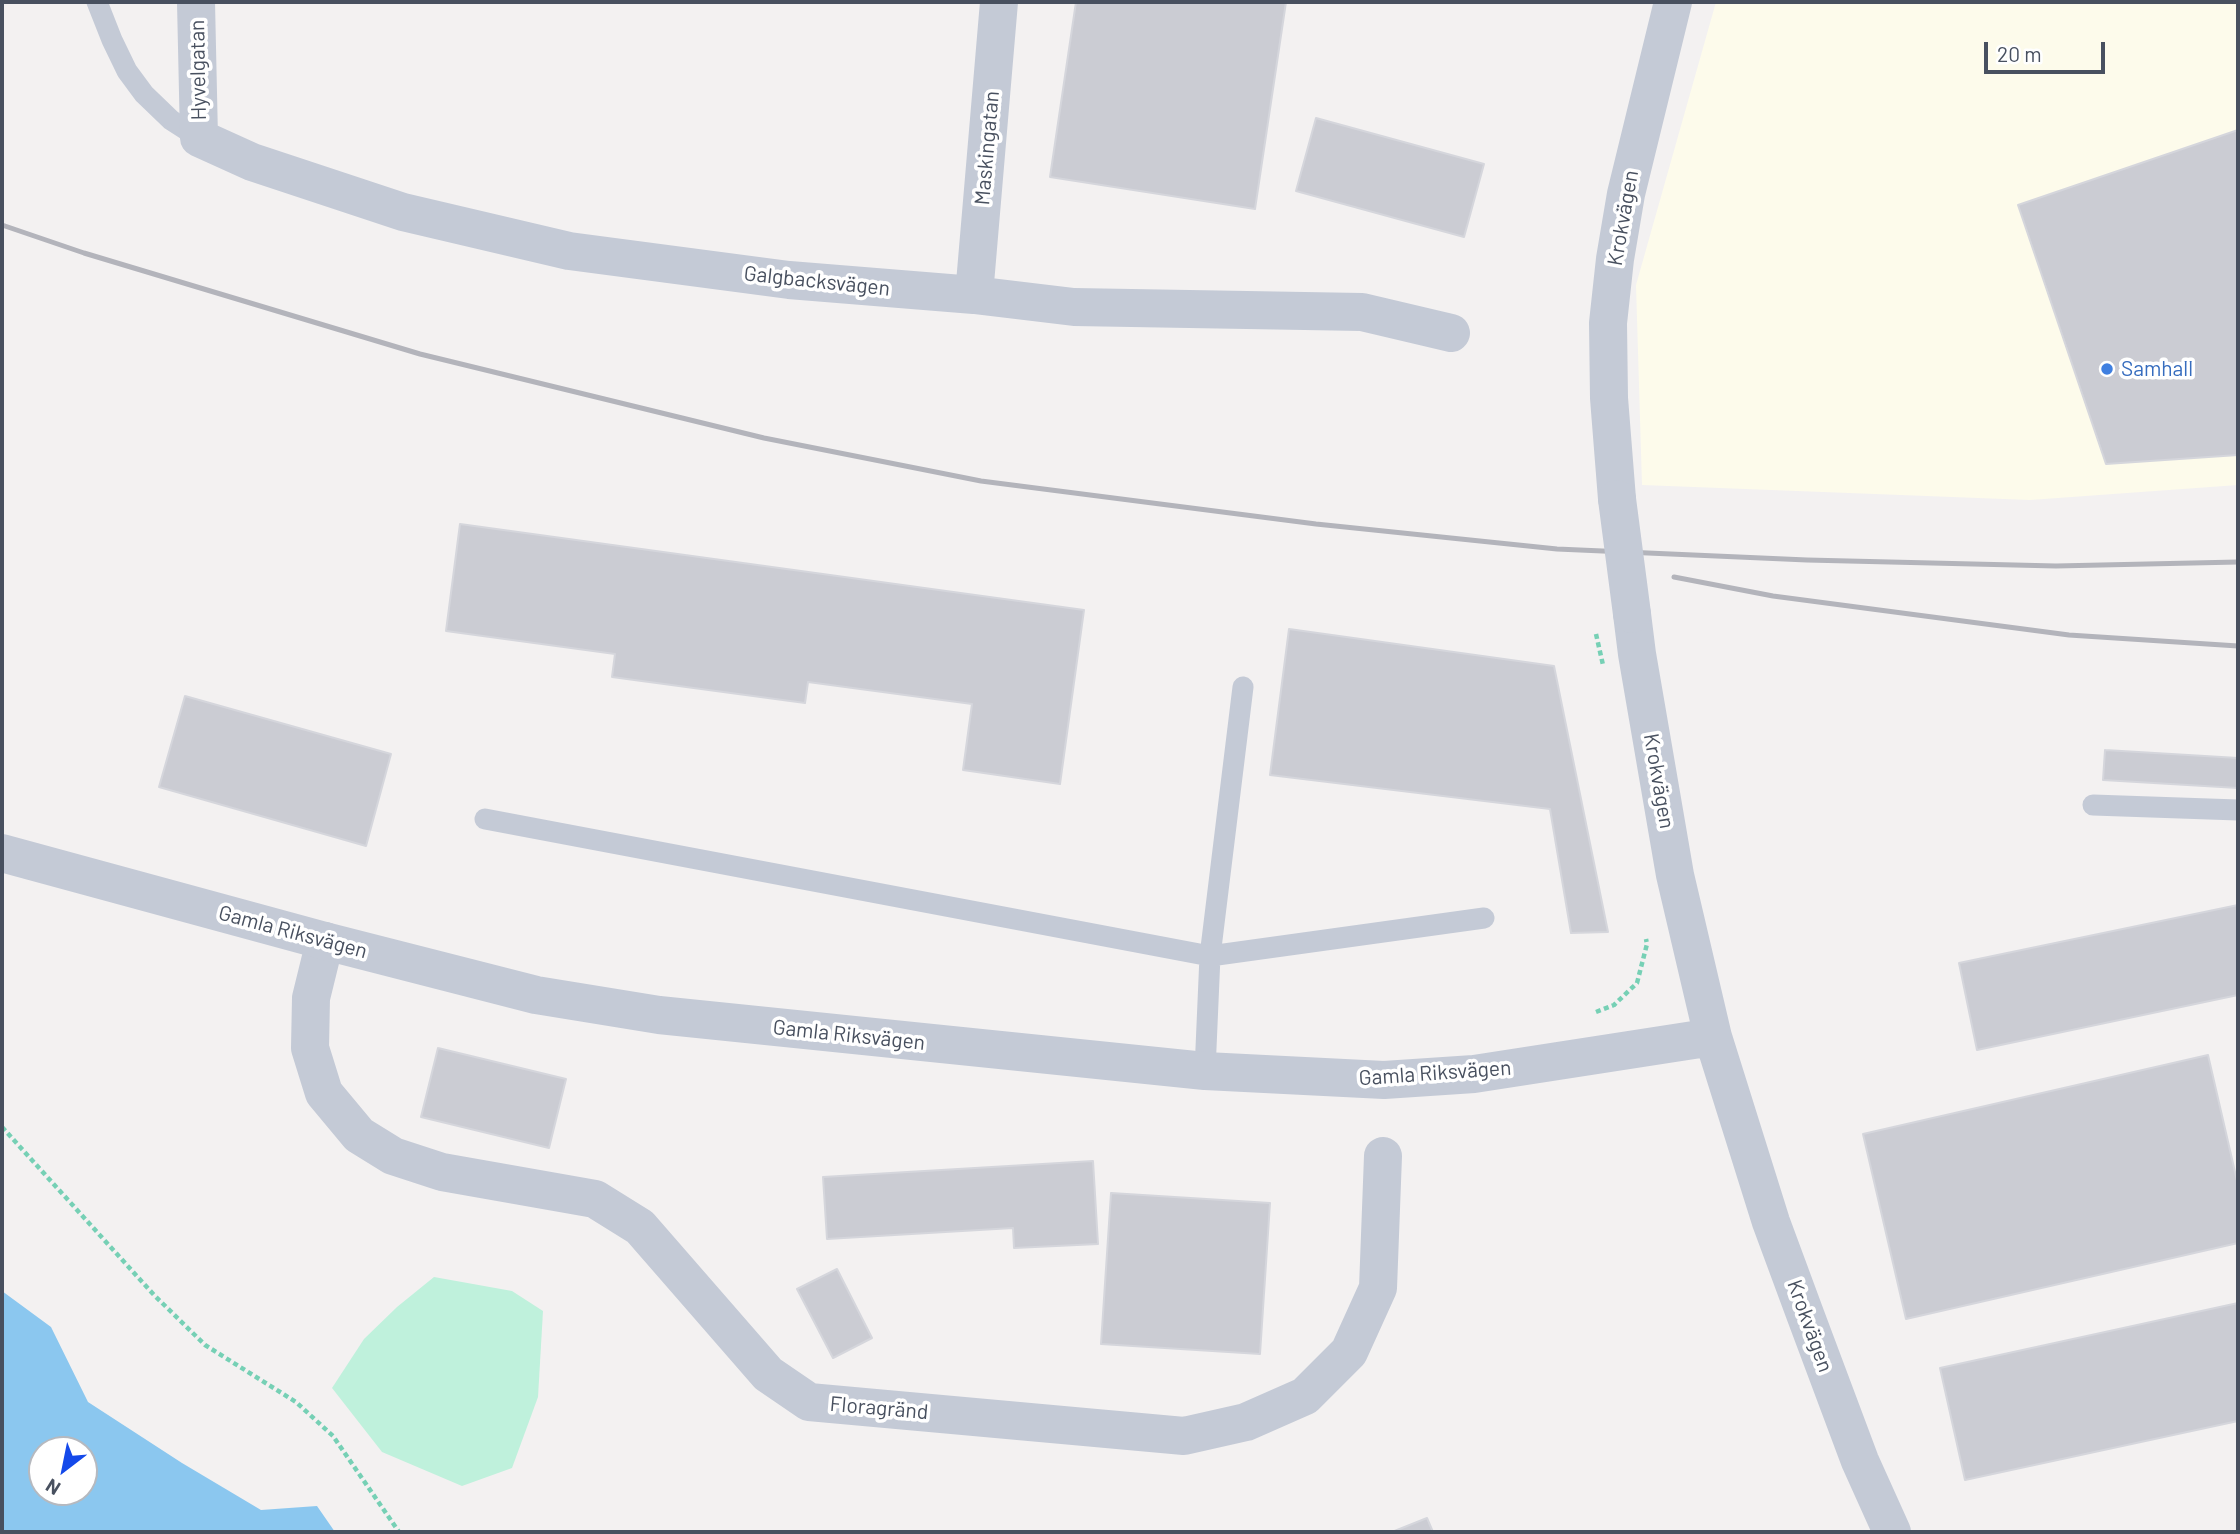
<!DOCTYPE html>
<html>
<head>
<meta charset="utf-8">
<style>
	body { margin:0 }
	#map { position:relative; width:2240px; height:1534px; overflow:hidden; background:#f3f1f1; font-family:Barlow,sans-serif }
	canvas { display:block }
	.frame { position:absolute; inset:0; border:4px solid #48505f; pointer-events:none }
	.north { position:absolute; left:28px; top:1436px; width:70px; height:70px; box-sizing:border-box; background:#fff; border:2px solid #b6b9bf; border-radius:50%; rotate:212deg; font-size:19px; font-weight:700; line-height:28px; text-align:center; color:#48505f }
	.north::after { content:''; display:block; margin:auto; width:24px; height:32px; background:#1449ea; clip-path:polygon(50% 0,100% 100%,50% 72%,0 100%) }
	.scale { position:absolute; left:1984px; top:42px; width:121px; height:32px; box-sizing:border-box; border:4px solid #48505f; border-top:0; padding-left:9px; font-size:21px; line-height:24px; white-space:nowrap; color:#48505f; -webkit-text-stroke:5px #fff; paint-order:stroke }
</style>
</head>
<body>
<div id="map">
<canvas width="2240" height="1534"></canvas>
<div class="frame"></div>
<div class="north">N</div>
<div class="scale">20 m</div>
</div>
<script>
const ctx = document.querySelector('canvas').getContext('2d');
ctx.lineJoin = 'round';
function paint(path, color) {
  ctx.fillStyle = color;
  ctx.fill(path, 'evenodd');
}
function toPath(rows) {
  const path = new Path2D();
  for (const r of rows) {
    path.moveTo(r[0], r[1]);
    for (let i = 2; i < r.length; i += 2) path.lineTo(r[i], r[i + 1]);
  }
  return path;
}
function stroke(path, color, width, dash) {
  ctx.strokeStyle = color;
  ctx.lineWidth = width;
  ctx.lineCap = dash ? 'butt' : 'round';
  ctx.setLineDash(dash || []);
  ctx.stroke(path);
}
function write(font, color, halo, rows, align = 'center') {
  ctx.font = font + ' Barlow,sans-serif';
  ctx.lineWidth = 7;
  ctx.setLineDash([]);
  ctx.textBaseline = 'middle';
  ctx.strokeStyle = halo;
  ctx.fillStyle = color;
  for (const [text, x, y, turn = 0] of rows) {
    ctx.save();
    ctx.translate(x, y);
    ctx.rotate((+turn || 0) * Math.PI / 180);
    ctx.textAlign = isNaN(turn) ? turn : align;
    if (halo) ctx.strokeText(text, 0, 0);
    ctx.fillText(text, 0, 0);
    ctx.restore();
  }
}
paint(toPath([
	[1716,2,2238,2,2238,485,2030,500,1642,485,1636,285]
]), '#fdfbeb');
paint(toPath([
	[434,1277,512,1291,543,1311,538,1397,512,1468,462,1486,382,1452,332,1388,364,1339,397,1307]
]), '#bff1dc');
paint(toPath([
	[2,1291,51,1327,88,1402,182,1463,261,1510,317,1506,335,1532,2,1532],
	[42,1450,84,1450,84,1492,42,1492]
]), '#8bc7ef');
const building = toPath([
	[1076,2,1286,2,1255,209,1050,177,1076,2],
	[1316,118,1484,164,1464,237,1296,191,1316,118],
	[2238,130,2238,455,2106,464,2018,205,2238,130],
	[460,524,1084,610,1060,784,963,770,972,704,808,682,805,703,612,677,615,654,446,631,460,524],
	[1289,629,1554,666,1608,932,1571,933,1550,809,1270,775,1289,629],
	[185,696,391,754,366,846,159,787,185,696],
	[2105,750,2238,758,2238,788,2103,780,2105,750],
	[2238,905,2238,995,1977,1050,1959,963,2238,905],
	[438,1048,566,1079,549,1148,421,1117,438,1048],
	[2208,1055,2238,1185,2238,1243,1906,1319,1863,1134,2208,1055],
	[1093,1161,1098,1244,1014,1248,1013,1228,827,1239,823,1177,1093,1161],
	[1111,1193,1270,1203,1260,1354,1101,1344,1111,1193],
	[837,1269,872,1338,833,1358,797,1289,837,1269],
	[2238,1303,2238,1421,1965,1480,1940,1368,2238,1303],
	[1427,1518,1433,1532,1392,1532,1427,1518]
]);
paint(building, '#cbccd3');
stroke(building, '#d5d6dc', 2);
stroke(toPath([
	[1596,1012,1614,1005,1637,983,1647,944,1646,939],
	[2,1127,154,1295,205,1345,296,1402,333,1436,399,1532]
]), '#76d0b5', 4.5, [5, 3.5]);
stroke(toPath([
	[97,2,112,40,127,71,144,94,171,120,199,138],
	[2093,805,2238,810],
	[485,819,1210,956,1484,918],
	[1205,1071,1210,956,1243,687]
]), '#c4cad6', 21);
stroke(toPath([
	[196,2,199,138,252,162,403,212,569,251,789,280,974,295,1074,307,1362,312,1451,333],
	[974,295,999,2],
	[325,941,311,998,310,1048,324,1093,359,1135,393,1156,442,1172,595,1199,640,1227,768,1374,809,1402,1184,1436,1246,1422,1305,1396,1349,1352,1378,1288,1383,1156]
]), '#c4cad6', 38);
stroke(toPath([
	[1617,499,1609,398,1608,323,1615,259,1626,194,1673,2],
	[1632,614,1637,654,1675,875,1713,1037,1771,1222,1805,1314,1860,1461,1892,1532],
	[2,853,325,941,536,995,659,1015,1205,1071,1384,1080,1474,1074,1713,1037]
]), '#c4cad6', 38);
stroke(toPath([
	[2,225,84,253,420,354,764,438,981,481,1316,524,1557,549,1807,560,2056,566,2238,562],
	[1674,577,1773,596,2069,635,2238,646]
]), '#b3b4bb', 5);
stroke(toPath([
	[1596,634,1603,665]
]), '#76d0b5', 4.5, [5, 3.5]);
stroke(toPath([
	[1617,499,1632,614]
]), '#c4cad6', 38);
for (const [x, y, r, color] of [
	[2107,369,7,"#3f7fe0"]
]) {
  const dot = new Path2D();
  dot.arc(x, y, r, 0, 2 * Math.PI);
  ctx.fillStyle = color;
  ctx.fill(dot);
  stroke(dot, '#fff', 2.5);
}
write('21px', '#48505f', '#fff', [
	["Hyvelgatan",198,70,-91],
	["Maskingatan",987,148,-85],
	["Krokvägen",1623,218,-80],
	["Galgbacksvägen",817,281,6],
	["Krokvägen",1659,781,80],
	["Gamla Riksvägen",293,932,15],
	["Gamla Riksvägen",849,1035,6],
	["Gamla Riksvägen",1435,1073,-4],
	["Krokvägen",1810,1326,70],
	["Floragränd",879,1408,5]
]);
write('21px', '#366cbe', '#fff', [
	["Samhall",2121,369]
], 'left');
</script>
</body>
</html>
